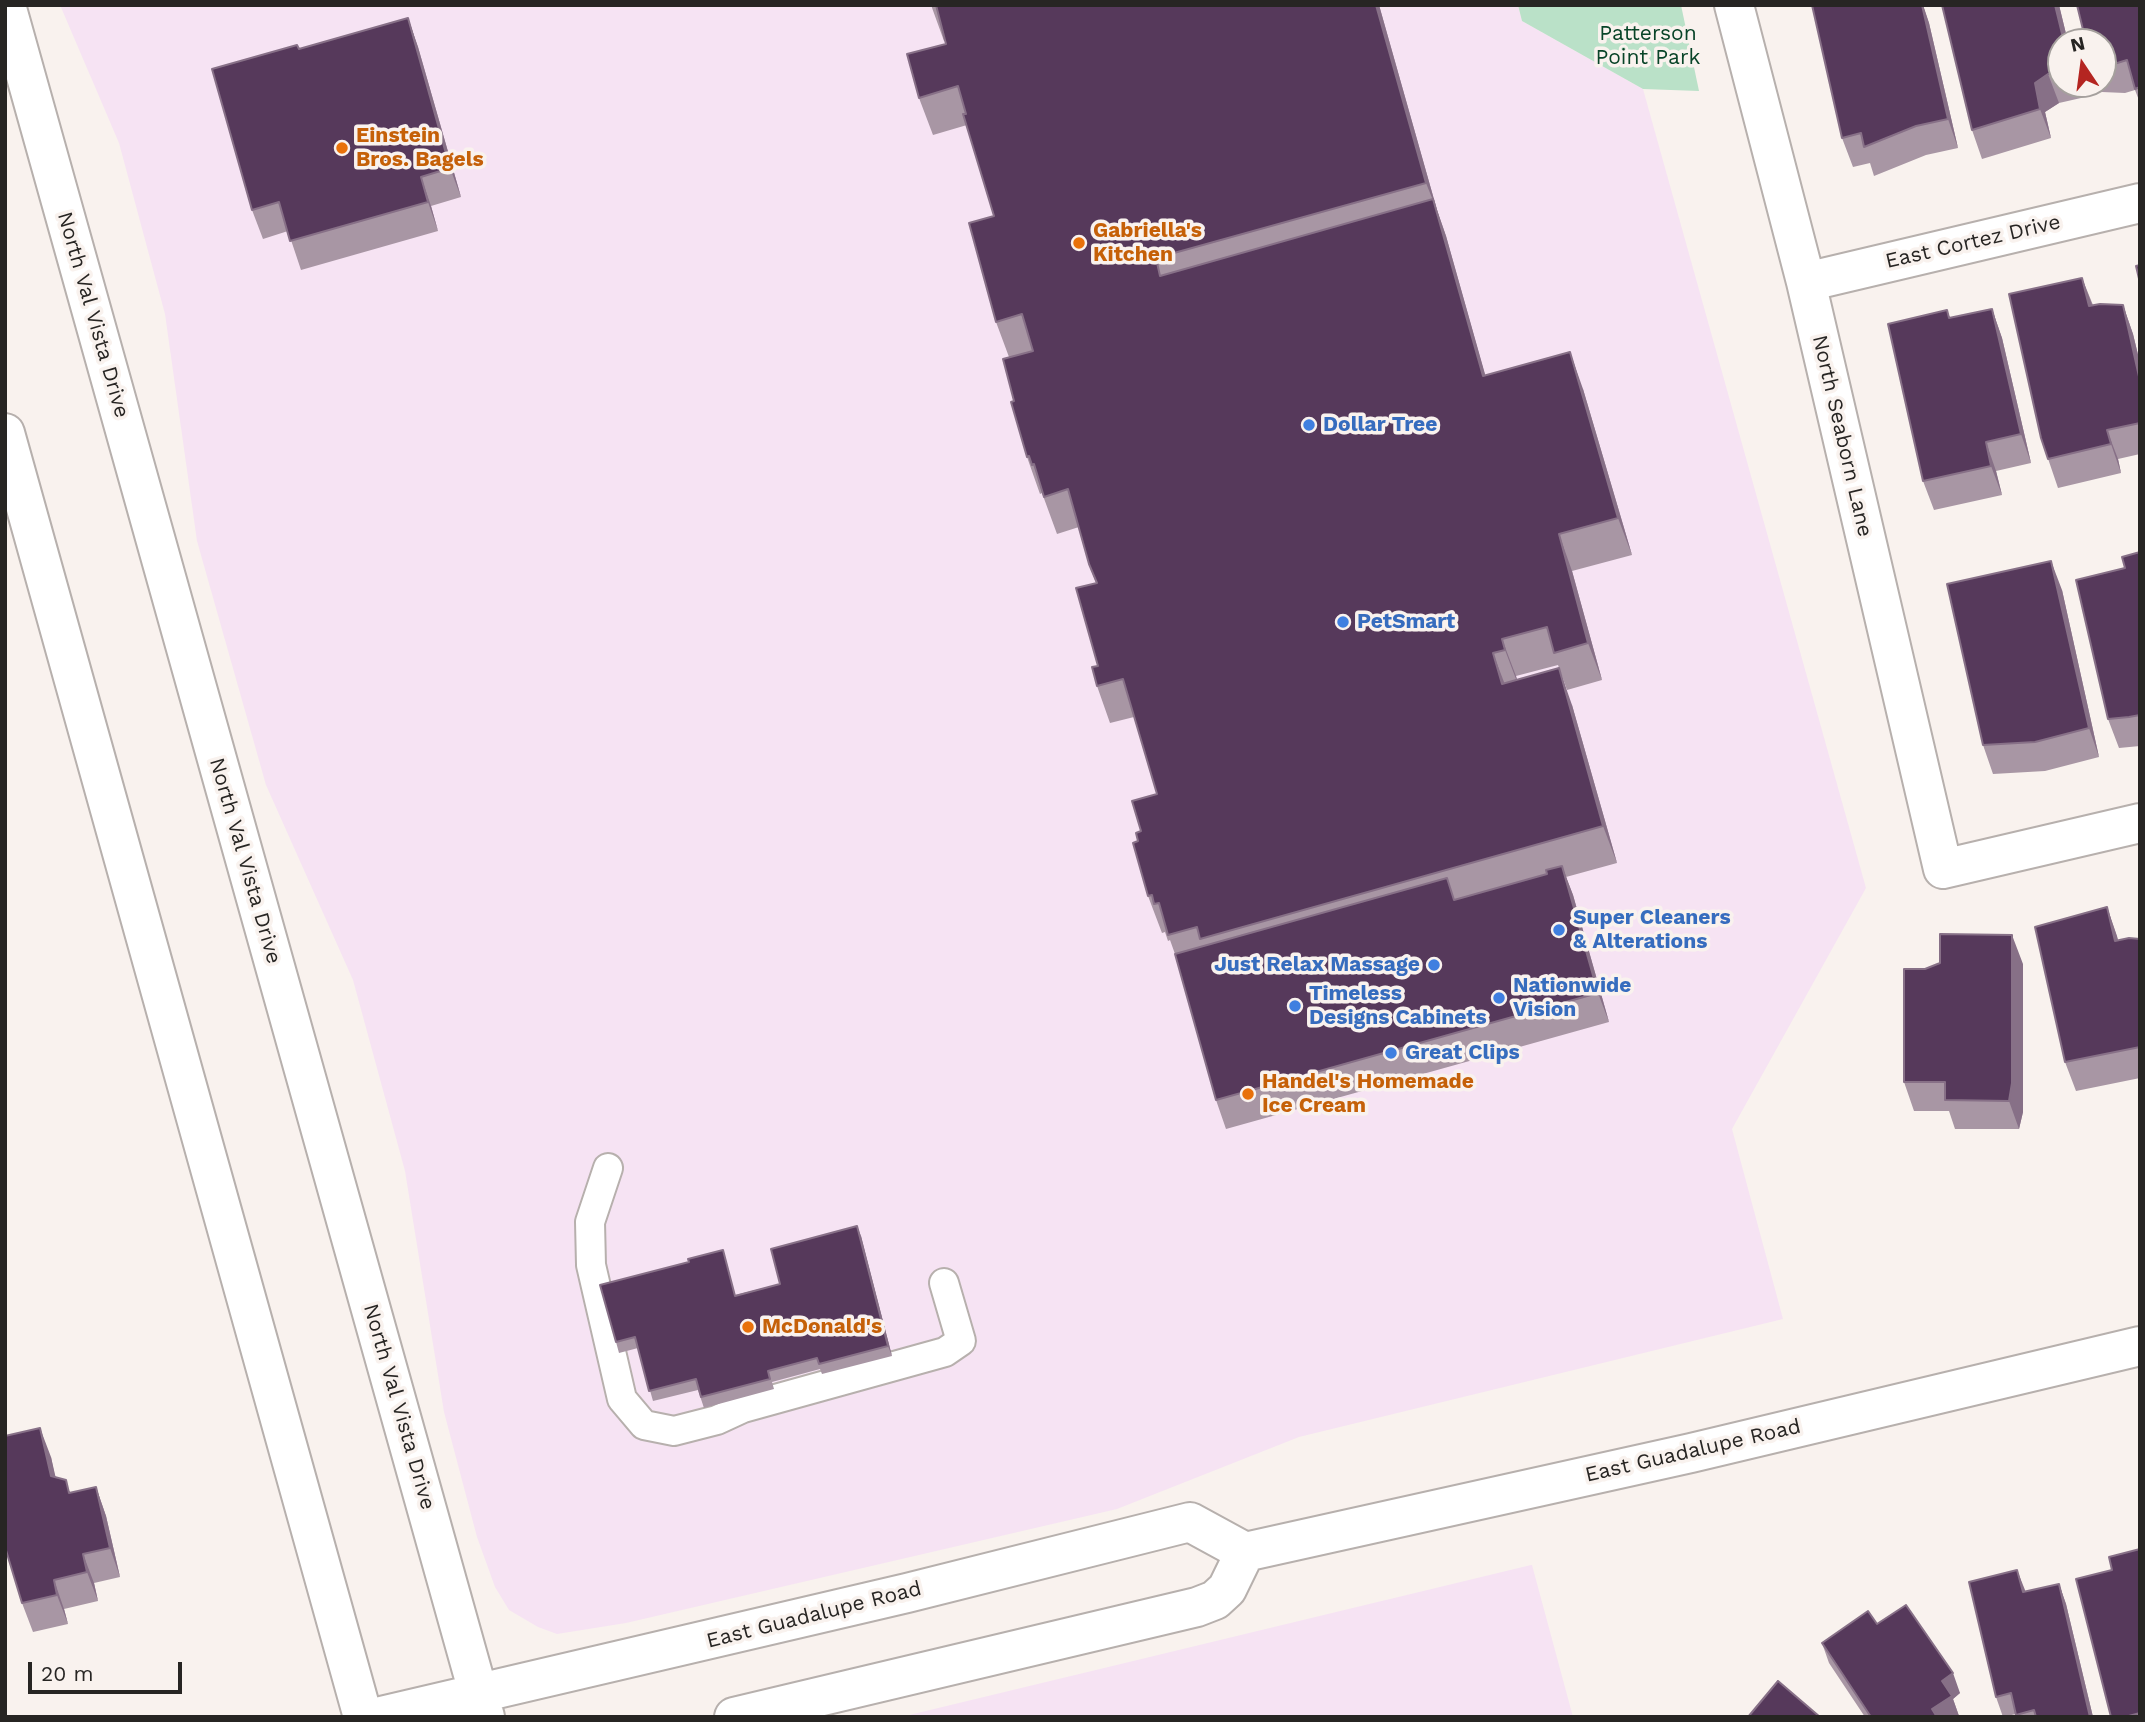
<!DOCTYPE html>
<html>
<head>
<meta charset="utf-8">
<style>
	body { margin:0 }
	#map { position:relative; width:2145px; height:1722px; overflow:hidden; background:#f9f2ee; font-family:"Work Sans",sans-serif }
	canvas { display:block }
	.frame { position:absolute; inset:0; border:7px solid #272523; pointer-events:none }
	.north { position:absolute; left:2047px; top:28px; width:70px; height:70px; box-sizing:border-box; background:#f9f2ee; border:2px solid #a5a09d; border-radius:50%; rotate:347deg; font-size:19px; font-weight:700; line-height:28px; text-align:center; color:#272523 }
	.north::after { content:''; display:block; margin:auto; width:24px; height:32px; background:#b42521; clip-path:polygon(50% 0,100% 100%,50% 72%,0 100%) }
	.scale { position:absolute; left:28px; top:1662px; width:154px; height:32px; box-sizing:border-box; border:4px solid #272523; border-top:0; padding-left:9px; font-size:21px; line-height:24px; white-space:nowrap; color:#272523; -webkit-text-stroke:5px #f9f2ee; paint-order:stroke }
</style>
</head>
<body>
<div id="map">
<canvas width="2145" height="1722"></canvas>
<div class="frame"></div>
<div class="north">N</div>
<div class="scale">20 m</div>
</div>
<script>
const ctx = document.querySelector('canvas').getContext('2d');
ctx.lineJoin = 'round';
function paint(path, color) {
  ctx.fillStyle = color;
  ctx.fill(path, 'evenodd');
}
function toPath(rows) {
  const path = new Path2D();
  for (const r of rows) {
    path.moveTo(r[0], r[1]);
    for (let i = 2; i < r.length; i += 2) path.lineTo(r[i], r[i + 1]);
  }
  return path;
}
function stroke(path, color, width, dash) {
  ctx.strokeStyle = color;
  ctx.lineWidth = width;
  ctx.lineCap = dash ? 'butt' : 'round';
  ctx.setLineDash(dash || []);
  ctx.stroke(path);
}
function write(font, color, halo, rows, align = 'center') {
  ctx.font = font + ' "Work Sans",sans-serif';
  ctx.lineWidth = 7;
  ctx.setLineDash([]);
  ctx.textBaseline = 'middle';
  ctx.strokeStyle = halo;
  ctx.fillStyle = color;
  for (const [text, x, y, turn = 0] of rows) {
    ctx.save();
    ctx.translate(x, y);
    ctx.rotate((+turn || 0) * Math.PI / 180);
    ctx.textAlign = isNaN(turn) ? turn : align;
    if (halo) ctx.strokeText(text, 0, 0);
    ctx.fillText(text, 0, 0);
    ctx.restore();
  }
}
paint(toPath([
	[60,5,1518,5,1522,21,1643,89,1866,888,1732,1129,1783,1319,1299,1437,1117,1509,626,1623,557,1634,538,1627,509,1610,495,1587,477,1537,444,1412,405,1171,353,980,266,785,197,541,165,314,119,143],
	[1532,1565,1573,1717,901,1717,1531,1565]
]), '#f6e3f3');
paint(toPath([
	[1518,5,1681,5,1699,91,1643,89,1522,21]
]), '#bae1c8');
const service = toPath([
	[608,1168,590,1222,591,1265,622,1399,644,1425,674,1431,717,1420,743,1408,945,1352,961,1341,944,1283]
]);
const minor = toPath([
	[1734,5,1806,282,1943,869,2140,823],
	[1806,282,2140,203]
]);
const secondary = toPath([
	[6,5,485,1717],
	[5,433,363,1717],
	[377,1717,907,1593,1190,1522,1245,1552,1691,1453,2140,1346],
	[734,1717,1197,1607,1215,1600,1227,1589,1245,1552]
]);
stroke(service, '#b7b0ad', 32);
stroke(minor, '#b7b0ad', 42);
stroke(secondary, '#b7b0ad', 42);
stroke(service, '#fff', 28);
stroke(minor, '#fff', 38);
stroke(secondary, '#fff', 38);
paint(toPath([
	[931,5,1379,5,1437,210,1446,236,1485,375,1583,389,1632,555,1572,571,1602,680,1567,690,1558,665,1516,676,1517,680,1572,705,1617,863,1566,877,1573,895,1609,1022,1226,1129,1216,1100,1175,954,1170,940,1168,941,1165,932,1162,933,1148,896,1138,841,1141,831,1157,794,1134,717,1110,723,1097,686,1098,666,1096,583,1089,564,1079,527,1057,534,1042,493,1040,494,1027,457,1014,401,1009,357,996,322,994,216,967,125,933,135,919,98,946,44,946,41,944,41],
	[1812,5,1923,5,1929,23,1958,148,1926,155,1874,176,1870,163,1853,167,1842,138],
	[1942,5,2059,5,2068,42,2061,42,2061,84,2078,84,2081,98,2059,103,2045,112,2051,138,1982,159,1972,130],
	[2140,5,2140,103,2135,90,2125,93,2102,92,2099,84,2103,84,2103,42],
	[408,18,418,47,461,197,431,206,438,231,301,270,288,231,263,239,252,210,299,49],
	[2082,278,2093,305,2123,305,2133,334,2140,363,2140,454,2118,459,2121,473,2058,488,2041,438],
	[1992,309,2002,338,2031,463,1996,471,2002,495,1934,510,1923,481,1947,310,1950,318],
	[2140,552,2140,746,2119,748,2108,719,2125,568],
	[2062,590,2099,757,2045,771,1993,774,1983,745],
	[2107,907,2118,940,2140,939,2140,1078,2076,1091,2065,1062],
	[2023,964,2023,1112,2019,1129,1955,1129,1949,1111,1914,1111,1904,1082,1925,969],
	[861,1236,892,1356,822,1374,820,1369,772,1382,774,1389,704,1408,698,1390,653,1401,638,1348,619,1353,616,1342,726,1260,735,1295,780,1284],
	[51,1457,55,1477,71,1493,96,1487,106,1516,120,1577,94,1583,98,1601,64,1609,68,1624,33,1632,22,1603],
	[2140,1549,2140,1717,2111,1717,2112,1570],
	[2059,1584,2066,1604,2093,1717,2017,1717,2016,1714,2003,1717,1996,1697,2025,1592],
	[1877,1624,1960,1693,1953,1699,1959,1716,1957,1717,1865,1717,1829,1663,1822,1643]
]), '#a896a4');
paint(toPath([
	[1376,5,1379,5,1437,210,1446,236,1496,413,1483,376,1436,208,1426,183],
	[1922,5,1923,5,1929,23,1958,148,1948,119],
	[2055,5,2059,5,2068,42,2064,42],
	[408,18,418,47,461,197,450,168],
	[2048,74,2059,103,2045,112,2051,138,2040,109,2035,83],
	[421,177,431,206,438,231,428,202],
	[2082,278,2093,307,2089,306],
	[2123,305,2133,334,2140,363,2140,381],
	[1992,309,2002,338,2031,463,2021,434],
	[1570,352,1583,389,1632,555,1618,518],
	[2107,430,2118,459,2121,473,2111,444],
	[1986,442,1996,471,2002,495,1991,466],
	[1559,534,1572,571,1602,680,1588,643],
	[2051,561,2062,590,2099,757,2089,728],
	[1502,639,1516,676,1519,687,1505,650],
	[1493,653,1507,690,1502,684],
	[1559,668,1572,705,1617,863,1603,826],
	[1562,866,1573,895,1609,1022,1598,993],
	[2107,907,2117,936,2125,970,2115,941],
	[2012,935,2023,964,2023,1112,2019,1129,2009,1101],
	[857,1226,861,1236,892,1356,888,1346],
	[40,1428,51,1457,62,1505,51,1476],
	[96,1487,106,1516,120,1577,110,1548],
	[83,1554,94,1583,98,1601,87,1572],
	[2017,1570,2025,1590,2030,1612,2023,1592],
	[54,1580,64,1609,68,1624,57,1595],
	[2059,1584,2066,1604,2093,1717,2090,1717],
	[1953,1673,1960,1693,1953,1699,1959,1716,1957,1717,1935,1717,1932,1709,1942,1681]
]), '#877087');
const building = toPath([
	[936,5,1376,5,1426,183,1156,258,1160,276,1433,199,1483,376,1570,352,1618,518,1559,534,1588,643,1554,653,1547,627,1502,639,1505,650,1493,653,1502,684,1559,668,1603,826,1200,939,1197,927,1168,935,1159,903,1154,904,1152,895,1148,896,1133,843,1138,841,1136,833,1141,831,1132,801,1157,794,1123,679,1097,686,1092,667,1098,666,1076,588,1097,583,1089,564,1068,489,1044,497,1034,464,1032,465,1029,456,1027,457,1011,402,1014,401,1003,359,1033,351,1022,314,996,322,969,223,994,216,963,114,966,114,958,86,919,98,907,54,946,44,936,5],
	[1812,5,1922,5,1948,119,1916,126,1864,147,1861,133,1842,138,1812,5],
	[1942,5,2055,5,2064,42,2061,42,2061,71,2048,74,2035,83,2040,109,1972,130,1942,5],
	[2077,5,2140,5,2140,87,2135,89,2127,60,2114,64,2103,64,2103,42,2086,42,2077,5],
	[408,18,450,168,421,177,428,202,290,241,279,202,252,210,212,69,297,45,299,49,408,18],
	[2140,265,2140,283,2136,266,2140,265],
	[2082,278,2089,306,2100,304,2123,305,2140,381,2140,423,2107,430,2111,444,2048,459,2041,438,2009,294,2082,278],
	[1992,309,2021,434,1986,442,1991,466,1923,481,1888,324,1947,310,1949,318,1992,309],
	[2140,552,2140,715,2129,717,2108,719,2076,580,2125,568,2122,557,2140,552],
	[2051,561,2089,728,2035,742,1983,745,1947,584,2051,561],
	[1562,866,1598,993,1216,1100,1175,954,1447,878,1454,900,1547,874,1546,870,1562,866],
	[2107,907,2115,941,2129,938,2140,939,2140,1047,2065,1062,2035,927,2107,907],
	[1940,934,2012,935,2012,1083,2009,1101,1945,1100,1945,1082,1904,1082,1904,969,1925,969,1940,963,1940,934],
	[857,1226,888,1346,819,1364,817,1358,768,1371,770,1379,701,1397,696,1379,649,1391,635,1337,616,1342,600,1285,689,1262,688,1259,723,1250,735,1296,780,1284,771,1249,857,1226],
	[40,1428,51,1476,66,1480,69,1493,96,1487,110,1548,83,1554,87,1572,54,1580,57,1595,22,1603,5,1547,5,1436,40,1428],
	[2140,1549,2140,1713,2125,1717,2111,1717,2076,1579,2112,1570,2109,1557,2140,1549],
	[2017,1570,2023,1592,2059,1584,2090,1717,2036,1717,2034,1710,2016,1715,2011,1693,1996,1697,1969,1582,2017,1570],
	[1906,1605,1953,1673,1942,1681,1952,1696,1932,1709,1937,1717,1871,1717,1822,1643,1868,1611,1877,1624,1906,1605],
	[1778,1681,1820,1717,1748,1717,1778,1681]
]);
paint(building, '#56395b');
stroke(building, '#877087', 2);
for (const [x, y, r, color] of [
	[342,148,7,"#e8710a"],
	[1079,243,7,"#e8710a"],
	[1309,425,7,"#3f7fe0"],
	[1343,622,7,"#3f7fe0"],
	[1559,930,7,"#3f7fe0"],
	[1434,965,7,"#3f7fe0"],
	[1499,998,7,"#3f7fe0"],
	[1295,1006,7,"#3f7fe0"],
	[1391,1053,7,"#3f7fe0"],
	[1248,1094,7,"#e8710a"],
	[748,1327,7,"#e8710a"]
]) {
  const dot = new Path2D();
  dot.arc(x, y, r, 0, 2 * Math.PI);
  ctx.fillStyle = color;
  ctx.fill(dot);
  stroke(dot, '#f9f2ee', 2.5);
}
write('21px', '#084428', '#f9f2ee', [
	["Patterson",1648,34],
	["Point Park",1648,58]
]);
write('bold 21px', '#c56008', '#f9f2ee', [
	["Einstein",356,136],
	["Bros. Bagels",356,160],
	["Gabriella's",1093,231],
	["Kitchen",1093,255],
	["Handel's Homemade",1262,1082],
	["Ice Cream",1262,1106],
	["McDonald's",762,1327]
], 'left');
write('21px', '#272523', '#f9f2ee', [
	["East Cortez Drive",1973,242,-13],
	["North Val Vista Drive",93,315,74],
	["North Seaborn Lane",1842,436,77],
	["North Val Vista Drive",245,861,74],
	["North Val Vista Drive",399,1407,74],
	["East Guadalupe Road",1693,1451,-13],
	["East Guadalupe Road",814,1615,-14]
]);
write('bold 21px', '#366cbe', '#f9f2ee', [
	["Dollar Tree",1323,425],
	["PetSmart",1357,622],
	["Super Cleaners",1573,918],
	["& Alterations",1573,942],
	["Just Relax Massage",1420,965,"right"],
	["Nationwide",1513,986],
	["Vision",1513,1010],
	["Timeless",1309,994],
	["Designs Cabinets",1309,1018],
	["Great Clips",1405,1053]
], 'left');
</script>
</body>
</html>
